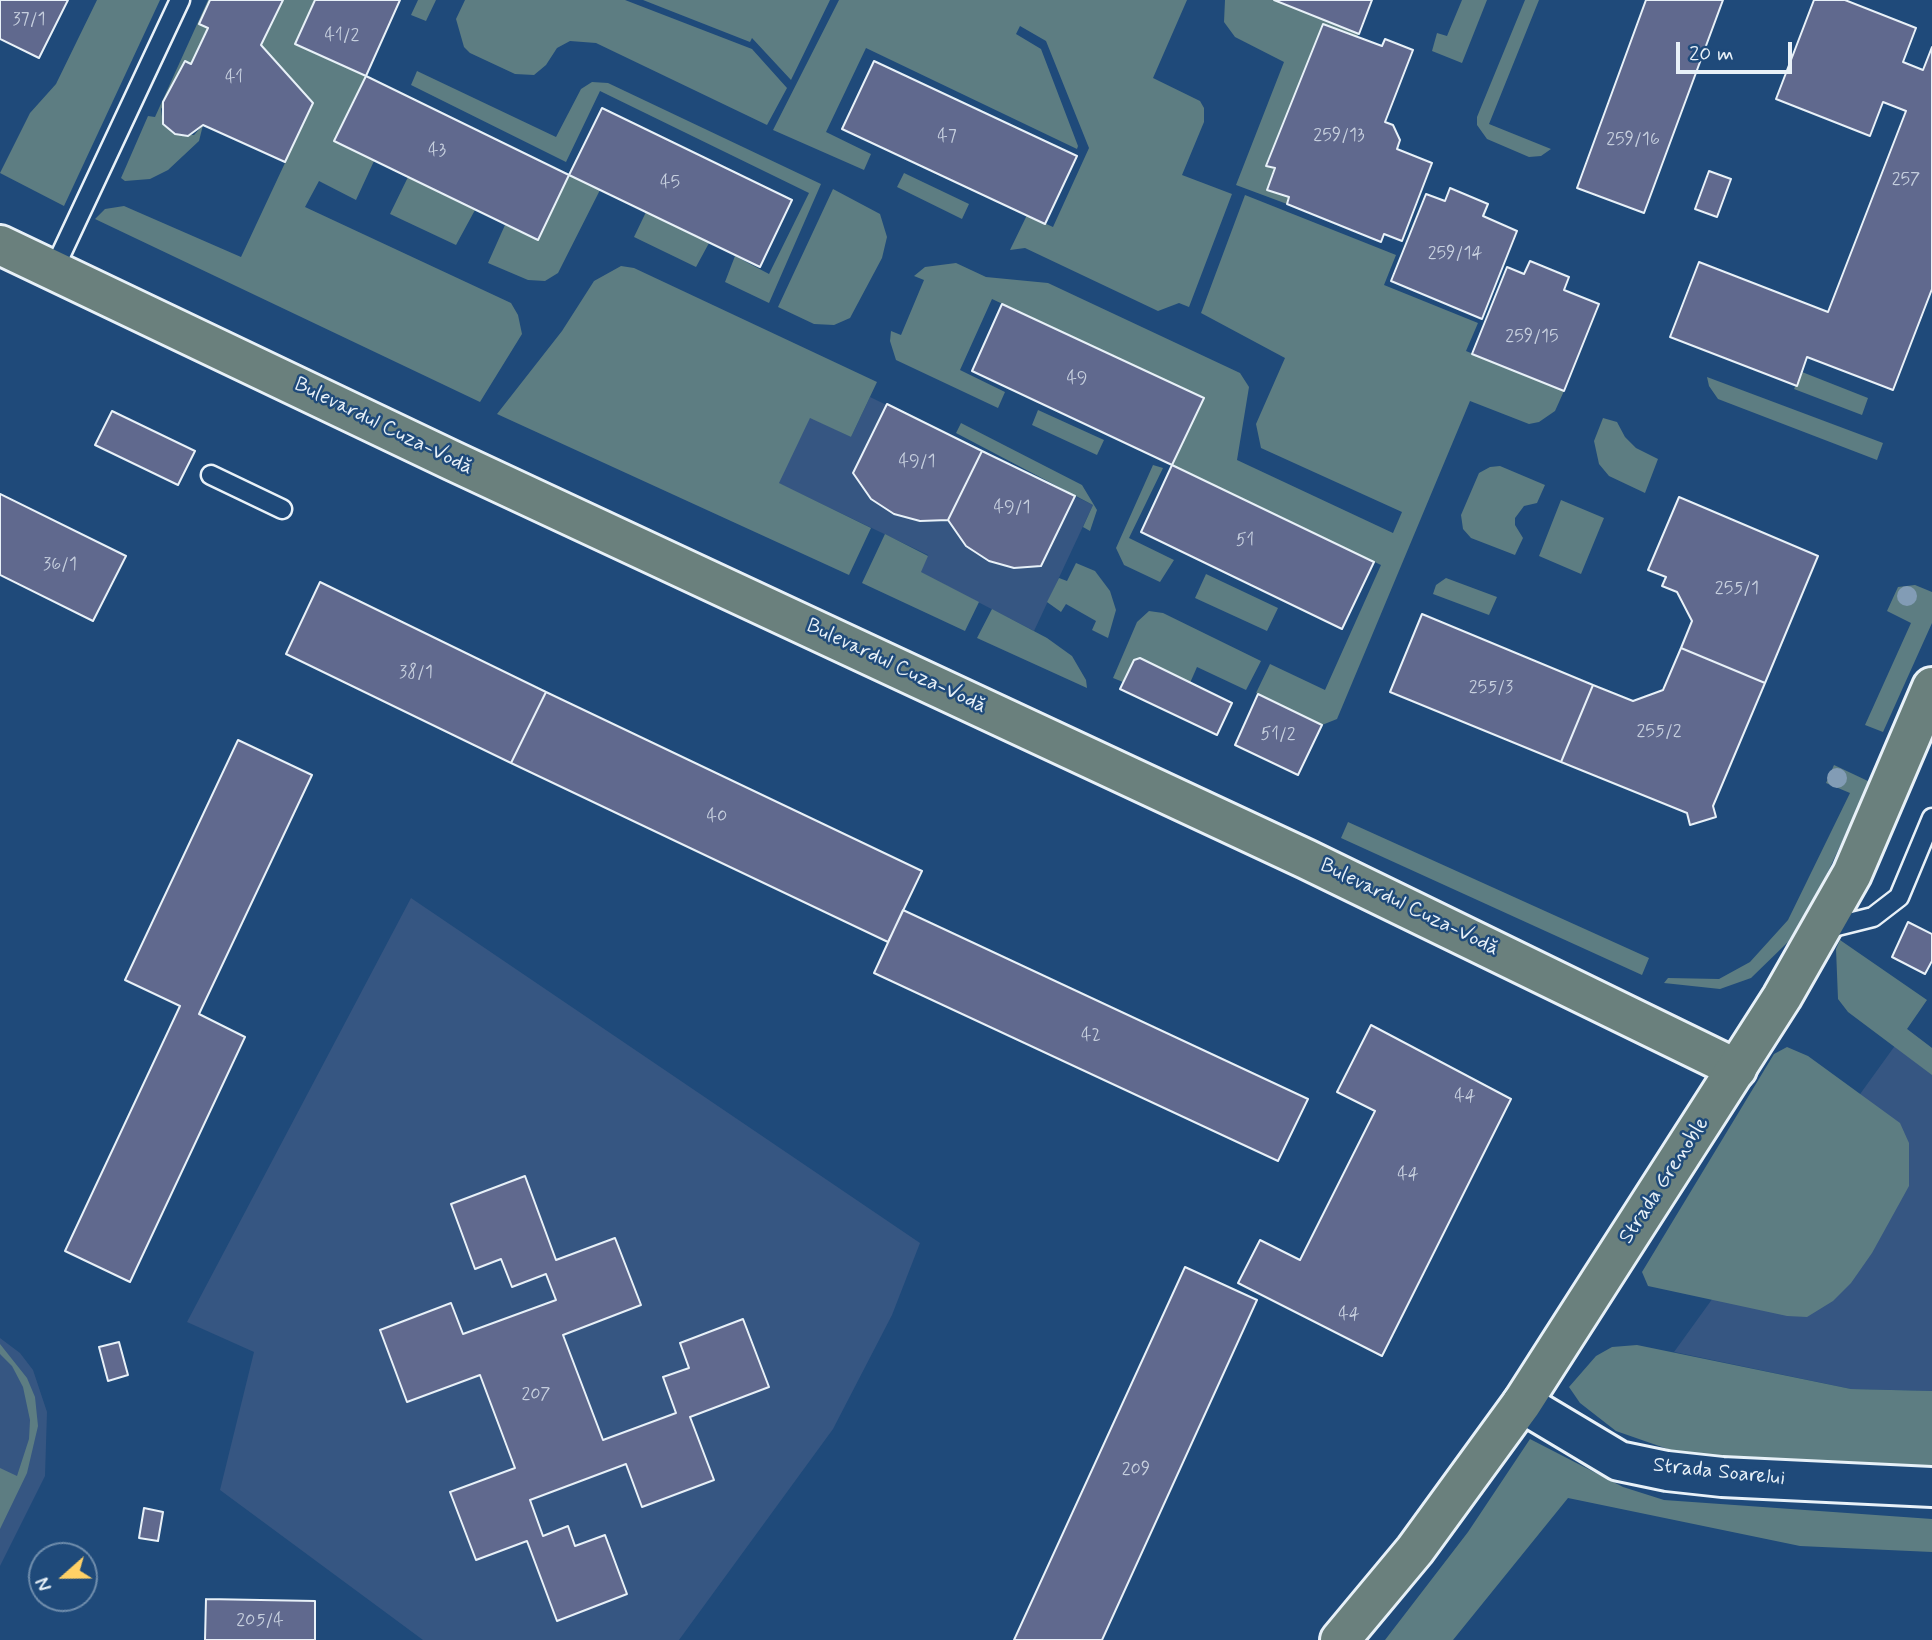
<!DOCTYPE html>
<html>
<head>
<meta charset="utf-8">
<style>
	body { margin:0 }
	#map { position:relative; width:1932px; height:1640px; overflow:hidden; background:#1f4a7a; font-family:Mynerve,sans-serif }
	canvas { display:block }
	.north { position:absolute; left:28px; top:1542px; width:70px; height:70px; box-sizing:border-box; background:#1f4a7a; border:2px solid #6f8dac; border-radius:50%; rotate:249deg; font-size:19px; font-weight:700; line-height:28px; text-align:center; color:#e8f1f8 }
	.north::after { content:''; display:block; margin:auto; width:24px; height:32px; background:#ffd166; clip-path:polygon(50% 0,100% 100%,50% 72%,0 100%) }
	.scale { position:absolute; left:1676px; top:42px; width:116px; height:32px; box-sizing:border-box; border:4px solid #e8f1f8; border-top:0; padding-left:9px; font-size:21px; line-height:24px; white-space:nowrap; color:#e8f1f8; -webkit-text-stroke:5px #1f4a7a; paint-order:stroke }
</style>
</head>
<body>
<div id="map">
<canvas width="1932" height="1640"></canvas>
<div class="north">N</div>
<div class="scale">20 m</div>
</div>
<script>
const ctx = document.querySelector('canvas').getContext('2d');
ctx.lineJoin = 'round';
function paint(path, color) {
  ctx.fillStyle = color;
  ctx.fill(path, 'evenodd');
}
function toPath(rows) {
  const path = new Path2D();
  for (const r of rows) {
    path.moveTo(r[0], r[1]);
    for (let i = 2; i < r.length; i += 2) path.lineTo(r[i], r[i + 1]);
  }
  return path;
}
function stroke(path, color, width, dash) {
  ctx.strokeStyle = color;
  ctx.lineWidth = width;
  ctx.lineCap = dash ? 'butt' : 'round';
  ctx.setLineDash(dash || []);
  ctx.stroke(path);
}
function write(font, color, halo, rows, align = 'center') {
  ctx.font = font + ' Mynerve,sans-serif';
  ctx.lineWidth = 5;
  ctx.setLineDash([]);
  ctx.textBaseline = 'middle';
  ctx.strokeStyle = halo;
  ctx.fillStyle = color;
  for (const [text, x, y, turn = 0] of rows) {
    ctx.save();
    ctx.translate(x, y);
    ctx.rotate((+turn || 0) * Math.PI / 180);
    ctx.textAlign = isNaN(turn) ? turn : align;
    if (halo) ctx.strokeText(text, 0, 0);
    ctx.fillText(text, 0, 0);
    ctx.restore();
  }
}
paint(toPath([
	[870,397,1093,505,1034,631,920,572,928,555,778,483,810,417,851,437],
	[411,898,920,1243,892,1315,833,1429,679,1640,423,1640,220,1490,254,1352,187,1322],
	[1907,1029,1932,1048,1932,1391,1851,1389,1674,1352],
	[0,1338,20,1353,33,1370,47,1412,45,1476,0,1566]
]), '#365682');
paint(toPath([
	[97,0,160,0,64,206,0,173,30,113,56,84],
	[208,0,210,0,199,24,208,28,191,64,161,109,163,124,175,134,194,135,203,125,199,141,168,170,150,179,125,181,121,178,148,116,155,117],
	[283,0,315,0,295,44,366,76,335,141,374,161,356,200,319,181,305,207,511,303,518,315,522,334,480,402,95,219,105,209,124,206,241,257,313,103,261,45],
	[418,0,436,0,426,21,411,15],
	[465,0,625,0,752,49,787,88,767,125,596,43,570,41,557,48,546,65,534,75,515,74,470,53,464,47,456,19],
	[643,0,830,0,791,80,752,38,750,42],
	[839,0,1187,0,1153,78,1200,101,1204,108,1204,122,1182,175,1232,194,1189,307,1179,303,1158,311,1025,248,1010,250,1027,215,1053,227,1089,148,1046,41,1020,26,1016,34,1041,49,1078,146,1077,149,866,48,826,132,871,154,864,170,773,130],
	[1225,0,1274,0,1359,34,1267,166,1275,168,1268,190,1289,197,1287,204,1236,185,1284,62,1235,37,1224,22],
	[1462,0,1487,0,1462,63,1432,51,1437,33,1447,36],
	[1525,0,1539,0,1489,124,1551,149,1541,156,1529,157,1487,139,1477,125,1477,117],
	[417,71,556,137,581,89,592,82,608,83,821,184,769,303,725,282,735,256,769,274,809,193,600,91,566,162,411,85],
	[904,173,969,204,962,219,897,187],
	[569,175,600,190,558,273,545,281,528,280,488,263,505,225,538,240],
	[408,177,475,210,456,245,390,214],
	[833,189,880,214,887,237,882,258,850,318,834,325,814,324,778,307],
	[1245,195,1396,255,1384,285,1478,323,1466,351,1564,391,1555,411,1539,422,1529,424,1470,401,1337,719,1322,725,1256,693,1270,664,1325,690,1381,565,1172,465,1204,398,992,299,960,370,1005,392,998,408,896,360,890,341,891,331,901,335,924,280,914,276,925,267,956,263,986,277,1048,283,1240,373,1249,387,1237,460,1393,533,1402,512,1261,448,1256,424,1285,358,1201,313],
	[646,212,709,243,696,267,634,237],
	[621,266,634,268,877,382,851,437,810,418,779,483,871,528,849,575,497,414,562,331,594,281],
	[1802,372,1868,398,1862,415,1794,389],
	[1707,377,1883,443,1877,460,1718,399,1709,386],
	[1038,410,1104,440,1097,455,1032,425],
	[1603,418,1617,422,1625,437,1636,448,1658,459,1645,493,1609,476,1599,464,1594,441],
	[961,423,1082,485,1097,510,1090,531,1083,527,1093,505,956,433],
	[1153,465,1163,468,1129,538,1174,560,1160,582,1124,565,1116,548],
	[1500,466,1545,485,1537,503,1524,506,1515,518,1515,525,1523,538,1515,555,1471,538,1463,529,1461,515,1479,473,1490,467],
	[1561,500,1604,518,1581,574,1539,556],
	[885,534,928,556,921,572,979,602,965,631,862,583],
	[1076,563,1095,571,1110,591,1116,610,1108,638,1092,630,1096,621,1066,604,1061,612,1047,602,1059,578,1067,581],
	[1206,574,1278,608,1267,631,1195,598],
	[1446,578,1497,597,1489,615,1433,594,1436,585],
	[1915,585,1932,592,1932,623,1883,732,1865,725,1911,623,1887,611,1898,587],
	[992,609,1047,638,1072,656,1086,680,1087,688,977,638],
	[1149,611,1163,613,1261,661,1246,690,1197,667,1190,683,1140,659,1134,660,1123,682,1113,678,1137,622],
	[1834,765,1870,782,1818,893,1788,942,1751,978,1720,989,1664,983,1668,978,1719,979,1750,962,1788,920,1850,793,1826,783],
	[1348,822,1649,958,1642,975,1341,838],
	[1840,940,1927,1000,1907,1029,1932,1048,1932,1075,1848,1012,1838,999,1836,949],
	[1787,1047,1808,1056,1900,1123,1909,1143,1909,1186,1872,1253,1851,1283,1833,1301,1807,1317,1787,1316,1648,1286,1642,1272,1774,1054],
	[0,1344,27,1378,35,1397,38,1426,27,1473,0,1529,0,1468,17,1476,29,1439,30,1420,23,1387,12,1366,0,1354],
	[1637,1345,1851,1389,1932,1391,1932,1473,1682,1454,1616,1431,1580,1403,1569,1387,1596,1356,1612,1347],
	[1530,1439,1623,1487,1664,1500,1932,1519,1932,1552,1800,1546,1568,1498,1453,1640,1385,1640,1468,1532]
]), '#5d7d82');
const building = toPath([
	[0,0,68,0,39,58,0,39,0,0],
	[210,0,283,0,261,45,313,103,285,162,203,125,188,136,175,134,163,124,163,102,185,61,191,64,208,28,199,24,210,0],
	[315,0,400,0,366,76,295,44,315,0],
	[1274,0,1372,0,1359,34,1274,0],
	[1646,0,1723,0,1644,213,1577,188,1646,0],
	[1814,0,1845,0,1916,28,1903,62,1923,70,1932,47,1932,289,1893,390,1807,357,1797,386,1670,337,1699,262,1828,312,1906,111,1883,102,1870,136,1776,99,1814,0],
	[1323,24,1382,46,1385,39,1413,50,1385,122,1393,125,1400,140,1397,149,1432,163,1402,241,1384,234,1381,242,1287,204,1289,197,1267,190,1275,168,1266,166,1323,24],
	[874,61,1077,156,1045,224,842,129,874,61],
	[366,76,569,175,538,240,334,141,366,76],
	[602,108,792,200,760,267,569,175,602,108],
	[1709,171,1731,179,1717,217,1695,209,1709,171],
	[1450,188,1488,204,1483,216,1517,231,1482,319,1391,281,1426,194,1445,201,1450,188],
	[1530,261,1569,277,1564,290,1599,304,1564,391,1472,354,1507,267,1524,274,1530,261],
	[1002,304,1204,398,1172,465,972,371,1002,304],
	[887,404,982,451,948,520,920,521,894,514,871,499,853,473,887,404],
	[112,411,195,451,178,485,95,445,112,411],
	[982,451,1075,496,1041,566,1014,568,989,561,966,546,948,520,982,451],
	[1172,465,1374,562,1342,629,1141,532,1172,465],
	[0,494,126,556,93,621,0,575,0,494],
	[1679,497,1818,556,1765,683,1681,648,1692,621,1677,592,1662,586,1666,577,1648,570,1679,497],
	[320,582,546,692,511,763,286,654,320,582],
	[1422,614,1593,685,1561,762,1390,692,1422,614],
	[1681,648,1765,683,1713,806,1716,817,1690,825,1687,813,1561,762,1593,685,1633,701,1663,690,1681,648],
	[1140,658,1232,703,1217,735,1120,689,1134,660,1140,658],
	[546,692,922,871,888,942,511,763,546,692],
	[1258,694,1322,725,1298,775,1235,745,1258,694],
	[238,740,312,775,199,1014,245,1037,130,1282,65,1251,180,1006,125,980,238,740],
	[903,910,1308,1099,1278,1161,874,973,903,910],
	[1908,922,1932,934,1932,961,1925,974,1892,957,1908,922],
	[1371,1025,1511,1099,1382,1356,1238,1283,1260,1240,1300,1260,1375,1111,1337,1092,1371,1025],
	[525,1176,556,1260,615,1238,641,1305,563,1335,603,1440,676,1413,663,1377,689,1368,680,1343,743,1319,769,1387,690,1417,714,1480,642,1507,626,1464,530,1500,543,1536,568,1526,575,1546,605,1535,627,1594,557,1621,527,1541,476,1560,450,1492,515,1468,480,1375,407,1402,380,1330,451,1303,463,1334,556,1300,546,1274,512,1287,501,1259,475,1269,451,1204,525,1176],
	[1185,1267,1257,1300,1102,1640,1014,1640,1185,1267],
	[119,1342,128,1375,108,1381,99,1347,119,1342],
	[144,1508,163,1512,158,1541,139,1538,144,1508],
	[206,1599,315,1601,315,1640,205,1640,206,1599]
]);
paint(building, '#60698e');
stroke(building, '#e8f1f8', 2);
const lane = toPath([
	[54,269,180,0],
	[211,475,282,509],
	[1825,929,1873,917,1899,897,1932,818]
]);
const secondary = toPath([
	[1522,1403,1619,1461,1667,1471,1722,1477,1932,1487]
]);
const primary = toPath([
	[0,245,453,461,1306,859,1737,1069]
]);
const highway = toPath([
	[1340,1640,1415,1550,1522,1403,1782,997,1852,874,1932,687]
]);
stroke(lane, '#e8f1f8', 23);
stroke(secondary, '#e8f1f8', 44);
stroke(primary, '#e8f1f8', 44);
stroke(highway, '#e8f1f8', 44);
stroke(lane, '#1f4a7a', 18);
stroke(secondary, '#1f4a7a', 38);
stroke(primary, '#6a807d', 38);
stroke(highway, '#6a807d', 38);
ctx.fillStyle = '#829cb5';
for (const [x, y] of [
	[1907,596],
	[1837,778]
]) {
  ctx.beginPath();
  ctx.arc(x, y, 10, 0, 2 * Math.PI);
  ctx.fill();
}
write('18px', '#c6cfde', null, [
	["37/1",29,20],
	["41/2",342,36],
	["41",234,78],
	["259/13",1339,136],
	["47",947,137],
	["259/16",1633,140],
	["43",437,151],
	["257",1906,180],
	["45",670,183],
	["259/14",1455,254],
	["259/15",1532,337],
	["49",1077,379],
	["49/1",917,462],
	["49/1",1012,508],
	["51",1245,541],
	["36/1",60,565],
	["255/1",1737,589],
	["38/1",416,673],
	["255/3",1491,688],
	["255/2",1659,732],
	["51/2",1278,735],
	["40",717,817],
	["42",1091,1036],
	["44",1465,1097],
	["44",1408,1175],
	["44",1349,1315],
	["207",536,1395],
	["209",1136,1470],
	["205/4",260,1621]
]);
write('21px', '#e8f1f8', '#1f4a7a', [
	["Bulevardul Cuza-Vodă",383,427,26],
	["Bulevardul Cuza-Vodă",896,667,25],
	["Bulevardul Cuza-Vodă",1409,908,26],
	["Strada Grenoble",1665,1181,-57],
	["Strada Soarelui",1719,1473,6]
]);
</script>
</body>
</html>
